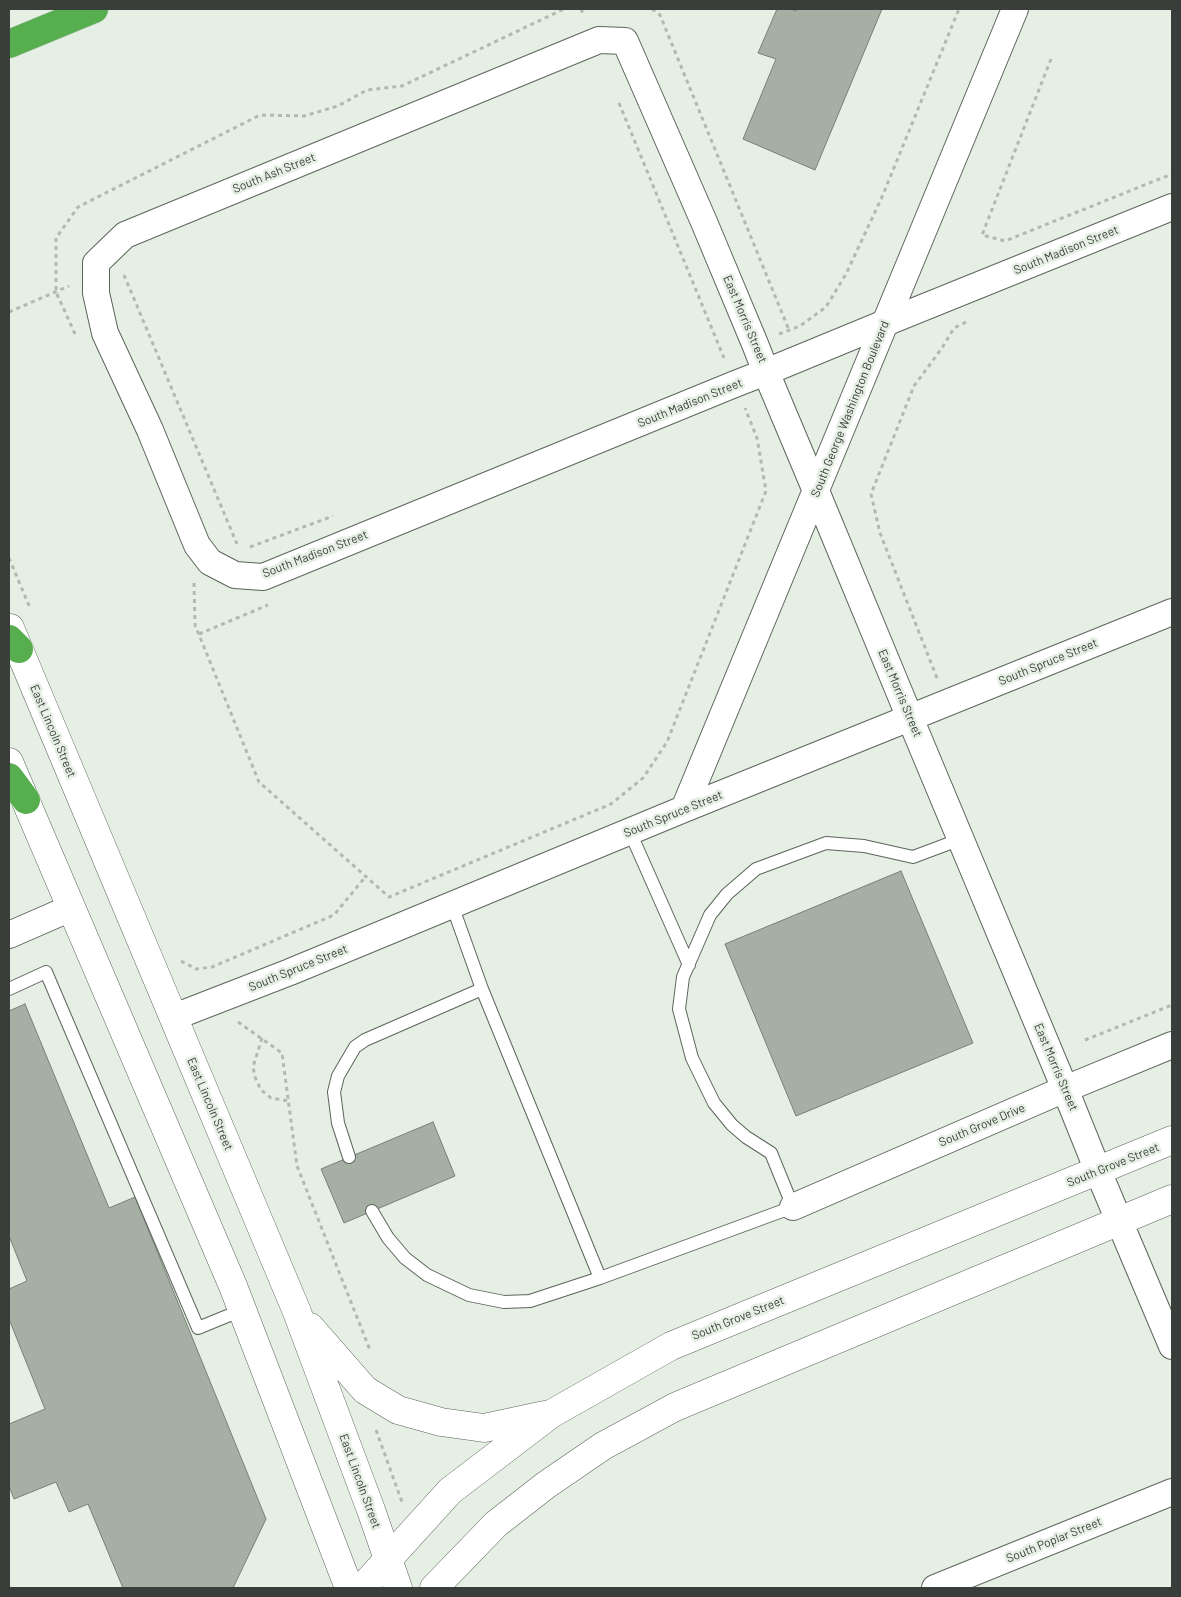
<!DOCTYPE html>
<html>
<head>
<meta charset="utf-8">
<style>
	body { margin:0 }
	#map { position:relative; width:1181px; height:1597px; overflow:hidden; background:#e5efe3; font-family:Barlow,sans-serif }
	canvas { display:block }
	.frame { position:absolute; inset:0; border:10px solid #3a3e3a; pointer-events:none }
</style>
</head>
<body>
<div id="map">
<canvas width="1181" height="1597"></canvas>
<div class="frame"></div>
</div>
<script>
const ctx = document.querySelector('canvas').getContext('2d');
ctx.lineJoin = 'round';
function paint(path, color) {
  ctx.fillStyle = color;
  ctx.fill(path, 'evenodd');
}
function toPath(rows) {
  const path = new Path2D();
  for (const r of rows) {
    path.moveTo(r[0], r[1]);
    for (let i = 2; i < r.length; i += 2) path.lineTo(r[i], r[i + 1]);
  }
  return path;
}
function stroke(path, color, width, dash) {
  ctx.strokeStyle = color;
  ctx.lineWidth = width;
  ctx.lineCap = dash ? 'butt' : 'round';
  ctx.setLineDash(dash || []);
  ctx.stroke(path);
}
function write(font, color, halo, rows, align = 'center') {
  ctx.font = font + ' Barlow,sans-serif';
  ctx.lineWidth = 5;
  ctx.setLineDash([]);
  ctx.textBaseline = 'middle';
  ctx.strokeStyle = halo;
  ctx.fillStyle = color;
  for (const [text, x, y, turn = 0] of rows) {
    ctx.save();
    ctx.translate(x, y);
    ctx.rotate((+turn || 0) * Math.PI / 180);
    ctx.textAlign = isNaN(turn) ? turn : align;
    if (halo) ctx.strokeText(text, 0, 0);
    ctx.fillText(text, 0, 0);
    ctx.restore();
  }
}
const building = toPath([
	[777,9,791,9,796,11,797,9,882,9,815,170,743,139,776,59,758,53,777,9],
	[901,871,973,1043,796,1116,725,944,901,871],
	[25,1004,109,1208,135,1197,266,1519,233,1588,123,1588,88,1504,69,1512,56,1482,14,1499,9,1486,9,1424,45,1409,9,1319,9,1289,27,1281,9,1236,9,1011,25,1004],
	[433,1122,455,1176,344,1223,321,1169,433,1122]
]);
paint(building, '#a5afa4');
stroke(building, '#778076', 1);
const lane = toPath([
	[630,832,689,965],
	[452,905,482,989,600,1278],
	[9,989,46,972,198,1328,242,1310],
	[349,1157,338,1123,334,1092,338,1076,355,1047,365,1040,482,989],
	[372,1211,388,1238,405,1258,427,1275,469,1295,504,1302,530,1301,600,1278,793,1207,771,1153,746,1137,732,1125,714,1103,692,1058,679,1009,683,977,710,915,727,894,756,869,826,843,864,846,913,857,961,839]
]);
const street = toPath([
	[1172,207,885,323,766,372,735,384,263,577,235,575,210,562,197,545,150,430,105,333,96,293,96,263,125,235,599,40,625,41,704,222,755,344,766,372,816,491,910,718,1065,1089,1098,1171,1172,1346],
	[684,809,1015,9],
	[9,935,71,908],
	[174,1017,290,972,684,809,1172,612],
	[793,1207,1065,1089,1172,1045],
	[935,1588,1172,1492]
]);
const secondary = toPath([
	[10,628,297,1312,371,1510,398,1588],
	[9,762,233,1286,349,1588],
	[310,1327,365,1390,398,1410,441,1422,484,1428,545,1415],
	[362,1588,450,1491,551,1414,671,1346,1172,1140],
	[434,1588,496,1524,546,1485,603,1446,675,1407,1172,1199]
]);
const highway = toPath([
	[9,44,94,9],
	[9,639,19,649],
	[9,777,26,800]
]);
stroke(lane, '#5c655b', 14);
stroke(street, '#5c655b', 28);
stroke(secondary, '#5c655b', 29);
stroke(highway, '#cccdcc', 29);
stroke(toPath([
	[581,9,584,16],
	[652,9,660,15,789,330],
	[1051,59,982,235,1005,241,1172,174],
	[619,103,724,358],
	[124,275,237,544],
	[9,312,69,286],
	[75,334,56,292,56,238,78,207,260,115,304,116,338,106,367,90,402,86,564,9],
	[779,334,800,326,826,307,846,274,882,197,959,9],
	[250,547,333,516],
	[9,558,30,608],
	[194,583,195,625,259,782,389,897,611,804,643,778,667,742,766,491,757,438,745,408],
	[199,634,268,605],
	[937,678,880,533,871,494,914,386,942,348,954,328,966,322],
	[181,961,196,969,212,967,334,915,366,876],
	[238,1022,282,1053,297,1166,370,1350],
	[262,1038,253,1067,255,1077,261,1090,271,1098,289,1101],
	[1085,1040,1172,1005],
	[376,1430,402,1502]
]), '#b2bab0', 3, [4, 4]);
stroke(lane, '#fff', 12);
stroke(street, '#fff', 26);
stroke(secondary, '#fff', 28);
stroke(highway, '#56ae4f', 28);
write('12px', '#3a3e3a', '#e5efe3', [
	["South Ash Street",274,173,-22],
	["South Madison Street",1066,250,-22],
	["East Morris Street",745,319,67],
	["South Madison Street",690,403,-22],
	["South George Washington Boulevard",850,409,-68],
	["South Madison Street",315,554,-21],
	["South Spruce Street",1048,662,-22],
	["East Morris Street",900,693,67],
	["East Lincoln Street",53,731,67],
	["South Spruce Street",673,814,-22],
	["South Spruce Street",298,968,-22],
	["East Morris Street",1056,1067,67],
	["East Lincoln Street",210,1104,67],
	["South Grove Drive",982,1125,-23],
	["South Grove Street",1113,1165,-22],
	["South Grove Street",738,1318,-22],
	["East Lincoln Street",360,1481,70],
	["South Poplar Street",1054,1540,-22]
]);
</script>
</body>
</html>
